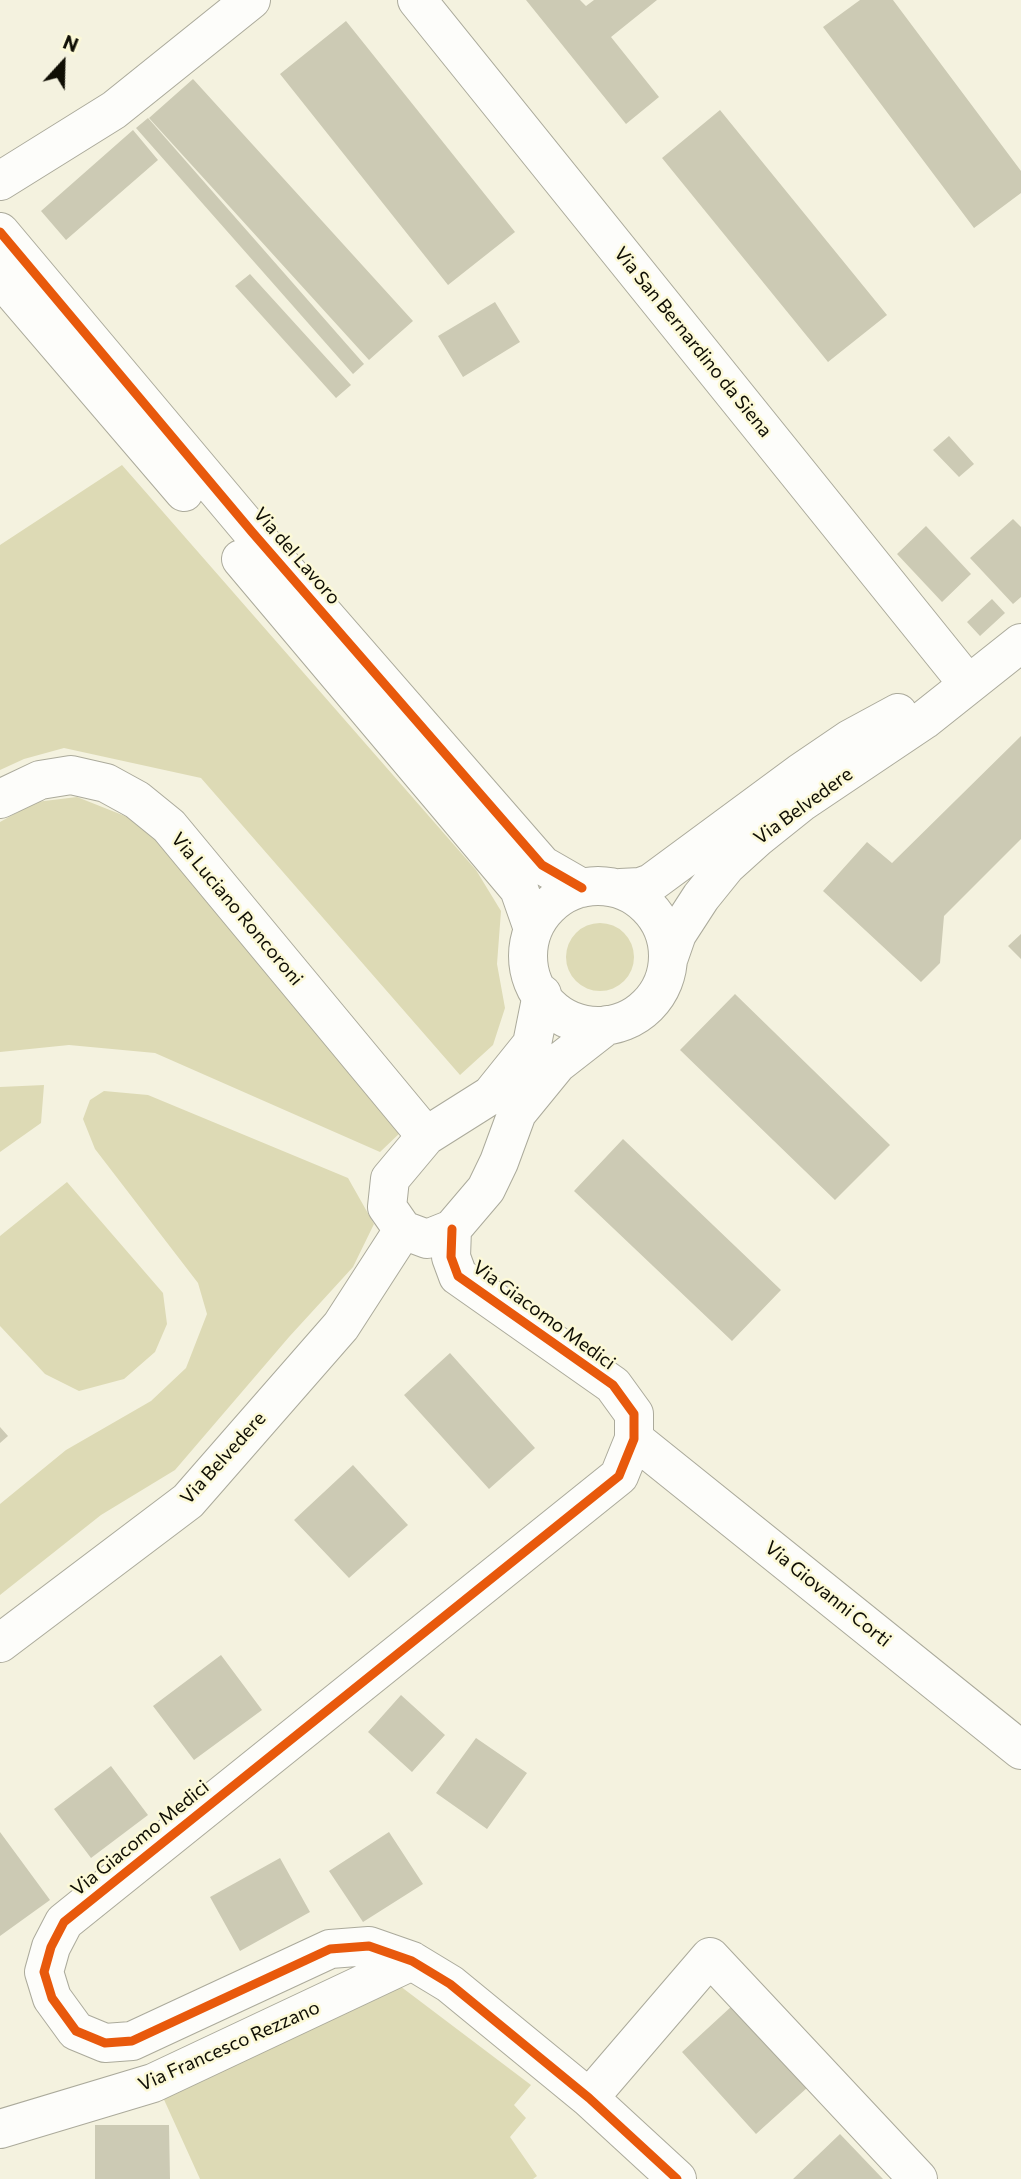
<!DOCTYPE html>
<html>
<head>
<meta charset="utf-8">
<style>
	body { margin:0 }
	#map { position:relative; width:1021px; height:2179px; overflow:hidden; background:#f4f2df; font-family:Commissioner,sans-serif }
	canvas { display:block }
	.north { position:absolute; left:28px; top:28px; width:70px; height:70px; -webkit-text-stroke:5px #fcf9d7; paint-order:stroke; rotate:22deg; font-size:19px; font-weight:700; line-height:28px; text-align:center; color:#0f0e04 }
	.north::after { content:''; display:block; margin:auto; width:24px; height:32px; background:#0f0e04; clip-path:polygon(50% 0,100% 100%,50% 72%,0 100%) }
</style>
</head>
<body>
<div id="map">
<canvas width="1021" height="2179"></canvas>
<div class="north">N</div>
</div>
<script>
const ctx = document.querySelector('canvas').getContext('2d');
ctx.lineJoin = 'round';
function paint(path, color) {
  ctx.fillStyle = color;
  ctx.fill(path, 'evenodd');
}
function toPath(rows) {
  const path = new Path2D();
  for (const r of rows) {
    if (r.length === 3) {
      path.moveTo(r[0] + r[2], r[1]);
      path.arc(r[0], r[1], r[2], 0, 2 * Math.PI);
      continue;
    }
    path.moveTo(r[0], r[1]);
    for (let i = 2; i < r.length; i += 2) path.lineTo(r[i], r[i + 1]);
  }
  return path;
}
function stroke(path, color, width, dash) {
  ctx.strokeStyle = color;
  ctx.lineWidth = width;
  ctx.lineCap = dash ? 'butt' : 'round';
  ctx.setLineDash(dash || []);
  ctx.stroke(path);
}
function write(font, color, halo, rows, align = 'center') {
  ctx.font = font + ' Commissioner,sans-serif';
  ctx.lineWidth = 5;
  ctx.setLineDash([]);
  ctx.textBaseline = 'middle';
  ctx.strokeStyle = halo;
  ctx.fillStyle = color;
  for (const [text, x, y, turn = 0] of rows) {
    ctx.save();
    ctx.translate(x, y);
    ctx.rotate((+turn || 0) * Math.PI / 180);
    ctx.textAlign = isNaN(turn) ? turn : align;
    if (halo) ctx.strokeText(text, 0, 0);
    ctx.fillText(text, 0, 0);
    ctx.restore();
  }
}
paint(toPath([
	[122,465,476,870,501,911,497,964,505,1008,493,1045,460,1075,201,778,64,748,24,759,0,770,0,545],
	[77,797,130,818,167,849,401,1132,380,1152,155,1053,69,1045,0,1052,0,822,36,802],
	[600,957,34],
	[44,1085,41,1123,0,1152,0,1087],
	[104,1091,148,1095,348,1178,374,1224,353,1267,289,1337,175,1470,101,1515,0,1595,0,1504,66,1450,151,1401,186,1368,207,1314,198,1283,95,1149,83,1119,90,1100],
	[67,1182,163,1293,167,1324,155,1352,124,1379,79,1391,45,1374,0,1326,0,1236],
	[400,1986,531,2085,514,2105,526,2118,510,2137,537,2176,533,2179,200,2179,161,2093]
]), '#dddab5');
paint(toPath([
	[526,0,580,0,586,6,594,0,657,0,611,37,659,97,626,124],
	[860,0,893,0,1021,171,1021,193,974,228,823,27],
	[346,21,515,232,448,285,280,74],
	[193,79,413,321,369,360,149,118],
	[720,110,887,315,828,362,662,158],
	[148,118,364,364,353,374,136,128],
	[133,130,158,160,66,240,41,211],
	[250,274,351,385,336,398,235,286],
	[495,302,520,342,463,377,438,336],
	[949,436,974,464,959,477,933,450],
	[1013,519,1021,527,1021,597,1013,604,970,558],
	[926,526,971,574,942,602,897,554],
	[992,599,1005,613,980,636,967,622],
	[1021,736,1021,839,944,916,940,963,921,982,823,891,867,842,892,863],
	[1021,934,1021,959,1008,946],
	[735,994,890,1145,835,1200,680,1050],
	[623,1139,781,1290,732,1341,574,1191],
	[450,1353,535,1448,489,1489,404,1395],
	[0,1427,8,1436,0,1443],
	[353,1465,408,1525,349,1578,294,1520],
	[221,1655,262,1710,194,1760,153,1706],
	[401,1695,445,1735,412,1772,368,1732],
	[476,1738,527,1773,487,1829,436,1793],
	[111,1766,148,1815,91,1858,54,1809],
	[0,1832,50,1900,0,1936],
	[389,1832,423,1884,363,1922,329,1871],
	[280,1858,310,1912,240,1951,210,1897],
	[733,2005,808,2087,756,2134,682,2052],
	[95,2125,169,2125,170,2179,95,2179],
	[840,2134,883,2179,793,2179]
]), '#cccab4');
const street = toPath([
	[417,0,968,684],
	[0,181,114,110,251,0],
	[0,232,252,532,542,865,582,888],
	[0,277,184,492],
	[241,559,519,889,533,929],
	[0,799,40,780,71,775,106,783,137,800,169,826,426,1136],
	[598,956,70],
	[620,888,640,887,651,883,800,773,850,739,898,713],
	[669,957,677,934,701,897,726,866,757,838,802,802,924,720,1021,643],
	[542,994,532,1044,491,1095,426,1136,390,1179,387,1207,403,1230,427,1239,452,1229,486,1189,499,1162,517,1113,557,1064,607,1025],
	[452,1229,451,1257,458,1276,613,1385,634,1414,634,1439,619,1476,64,1922,51,1947,44,1972,52,1998,76,2031,105,2043,132,2041,330,1949,369,1946,412,1961,450,1984,589,2098,677,2179],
	[634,1439,1021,1750],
	[0,1643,188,1501,341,1326,403,1230],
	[589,2098,710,1957,918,2179],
	[0,2129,153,2083,412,1961]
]);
stroke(street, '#abaa9b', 40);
stroke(street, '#fdfdfa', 38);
stroke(toPath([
	[0,232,252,532,542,865,582,888],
	[452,1229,451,1257,458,1276,613,1385,634,1414,634,1439,619,1476,64,1922,51,1947,44,1972,52,1998,76,2031,105,2043,132,2041,330,1949,369,1946,412,1961,450,1984,589,2098,677,2179]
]), '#e8590c', 9);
write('19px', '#0f0e04', '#fcf9d7', [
	["Via San Bernardino da Siena",693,342,51],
	["Via del Lavoro",297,556,49],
	["Via Belvedere",803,806,-36],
	["Via Luciano Roncoroni",237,909,50],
	["Via Giacomo Medici",544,1315,36],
	["Via Belvedere",223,1458,-48],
	["Via Giovanni Corti",828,1594,39],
	["Via Giacomo Medici",140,1838,-39],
	["Via Francesco Rezzano",229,2046,-24]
]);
</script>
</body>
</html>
